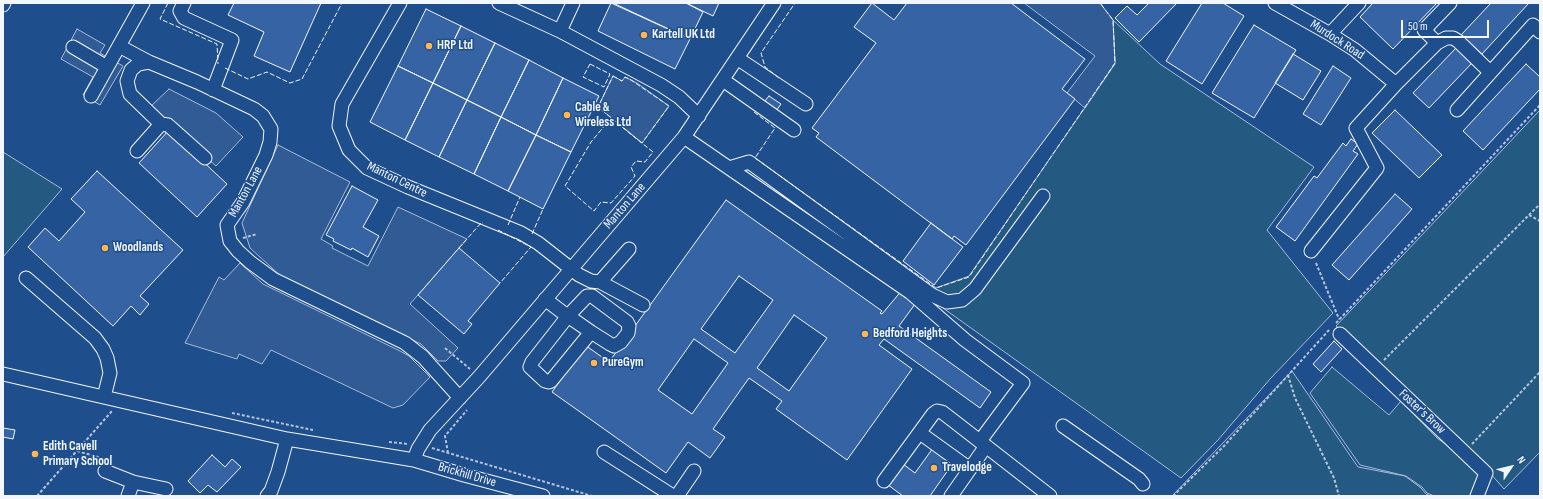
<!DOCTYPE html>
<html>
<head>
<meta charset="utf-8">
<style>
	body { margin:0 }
	#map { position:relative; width:1543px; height:499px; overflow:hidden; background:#1f4e8c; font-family:"Sofia Sans Condensed",sans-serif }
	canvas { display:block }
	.frame { position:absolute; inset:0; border:4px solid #f2f6ff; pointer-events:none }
	.north { position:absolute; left:1491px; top:447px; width:40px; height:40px; -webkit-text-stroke:3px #1f4e8c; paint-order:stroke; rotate:55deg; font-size:11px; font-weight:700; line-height:16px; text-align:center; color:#f2f6ff }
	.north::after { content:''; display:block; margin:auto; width:14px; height:18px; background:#f2f6ff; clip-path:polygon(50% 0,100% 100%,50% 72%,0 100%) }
	.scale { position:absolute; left:1401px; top:20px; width:88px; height:18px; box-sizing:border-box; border:2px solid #f2f6ff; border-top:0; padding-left:5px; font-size:12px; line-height:14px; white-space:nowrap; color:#f2f6ff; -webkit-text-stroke:3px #1f4e8c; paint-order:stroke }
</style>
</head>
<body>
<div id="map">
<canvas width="1543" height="499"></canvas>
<div class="frame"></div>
<div class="north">N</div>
<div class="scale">50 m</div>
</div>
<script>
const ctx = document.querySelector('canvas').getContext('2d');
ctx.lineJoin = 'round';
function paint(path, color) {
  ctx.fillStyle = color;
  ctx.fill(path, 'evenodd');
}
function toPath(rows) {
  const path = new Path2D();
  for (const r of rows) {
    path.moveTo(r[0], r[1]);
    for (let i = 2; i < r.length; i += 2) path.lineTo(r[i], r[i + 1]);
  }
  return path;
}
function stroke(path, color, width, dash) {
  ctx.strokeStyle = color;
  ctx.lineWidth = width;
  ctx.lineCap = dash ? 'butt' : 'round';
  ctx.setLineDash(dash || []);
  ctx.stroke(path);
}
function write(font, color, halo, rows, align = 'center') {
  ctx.font = font + ' "Sofia Sans Condensed",sans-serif';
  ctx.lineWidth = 3;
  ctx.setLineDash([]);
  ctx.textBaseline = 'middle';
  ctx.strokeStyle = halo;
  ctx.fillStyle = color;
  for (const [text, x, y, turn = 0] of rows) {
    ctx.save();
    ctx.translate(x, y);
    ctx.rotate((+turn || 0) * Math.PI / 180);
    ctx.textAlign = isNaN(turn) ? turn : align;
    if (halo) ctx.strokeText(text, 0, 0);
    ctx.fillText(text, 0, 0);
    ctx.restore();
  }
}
const green = toPath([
	[1113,20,1160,64,1314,167,1267,230,1333,313,1270,379,1218,440,1181,478,929,298,936,288,969,276,1115,64,1113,20],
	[1540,110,1540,452,1504,489,1468,448,1336,326,1540,110],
	[3,152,62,189,3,257,3,152],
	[1332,367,1389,415,1401,401,1437,438,1461,455,1481,474,1472,496,1434,496,1427,493,1422,487,1406,476,1360,465,1310,393,1332,367],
	[1292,371,1358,467,1405,476,1421,488,1426,494,1431,496,1172,496,1292,371]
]);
paint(green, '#245a82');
stroke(green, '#a8bbd7', 1);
const parking = toPath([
	[1024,3,1100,3,1113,20,1115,63,1085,108,1067,93,1095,56,1024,3],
	[77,29,105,45,100,53,123,66,100,105,83,95,93,77,61,59,77,29],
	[613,76,622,81,625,77,637,83,669,106,642,143,598,107,613,76],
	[169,89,216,113,243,137,216,166,150,107,169,89],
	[278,145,350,182,321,239,333,246,332,248,368,266,398,207,467,239,410,304,458,348,446,361,438,361,421,344,282,277,250,248,242,223,278,145],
	[240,263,263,284,400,351,409,356,430,377,403,405,393,408,271,350,262,364,239,354,237,359,185,343,219,277,224,280,240,263]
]);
paint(parking, '#305b95');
stroke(parking, '#a8bbd7', 1);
const building = toPath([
	[234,3,321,3,290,72,254,56,264,32,228,15,234,3],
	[611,3,690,39,675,69,598,31,611,3],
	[613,3,686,3,703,12,690,39,613,3],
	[686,3,719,3,713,16,686,3],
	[872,3,894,20,907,3,1011,3,1085,59,1062,89,1075,99,966,245,954,236,952,239,816,137,819,133,812,128,876,43,854,27,872,3],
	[1149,3,1177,3,1139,42,1115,18,1127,6,1137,15,1149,3],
	[1202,3,1223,3,1244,16,1202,84,1166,61,1202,3],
	[1373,3,1437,3,1393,49,1360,17,1373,3],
	[1491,3,1529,3,1482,54,1461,35,1491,3],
	[426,9,461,26,433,83,398,66,426,9],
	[1254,25,1296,50,1254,118,1212,93,1254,25],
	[461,26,495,43,467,100,433,83,461,26],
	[495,43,529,60,501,117,467,100,495,43],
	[1456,48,1472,63,1429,108,1413,93,1456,48],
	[1293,54,1321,71,1303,100,1275,83,1293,54],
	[529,60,563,78,536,135,501,117,529,60],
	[1526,64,1540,77,1540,89,1483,150,1463,131,1526,64],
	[398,66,433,83,405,140,370,122,398,66],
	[1333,66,1351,78,1321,125,1303,114,1333,66],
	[563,78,599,96,571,152,536,135,563,78],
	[433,83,467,100,439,157,405,140,433,83],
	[769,96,781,104,776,111,764,102,769,96],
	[467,100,501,117,474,174,439,157,467,100],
	[1395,110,1442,155,1419,178,1372,133,1395,110],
	[501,117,536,135,508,191,474,174,501,117],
	[169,130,227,184,197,217,139,163,169,130],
	[536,135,571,152,543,209,508,191,536,135],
	[1351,139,1358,144,1353,151,1358,154,1295,241,1276,227,1314,176,1317,178,1343,143,1346,146,1351,139],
	[97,171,183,250,140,296,149,304,140,315,131,306,113,326,28,247,45,228,59,241,85,212,71,199,97,171],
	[352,186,378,200,363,227,379,236,368,257,352,248,351,250,333,241,334,239,326,235,352,186],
	[1395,194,1412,209,1349,280,1332,265,1395,194],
	[726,200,882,311,880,313,882,314,903,289,918,300,899,326,991,392,980,408,884,339,879,345,912,369,847,460,776,409,782,401,749,378,713,429,725,437,710,458,688,442,666,473,552,392,585,345,609,362,726,200],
	[739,276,773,300,735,353,701,329,739,276],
	[794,315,827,338,789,391,757,368,794,315],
	[694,339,728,363,692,414,658,390,694,339],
	[931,223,963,247,934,285,903,261,931,223],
	[459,248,500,283,468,321,472,324,464,334,418,295,459,248],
	[1334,341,1342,349,1321,372,1313,364,1334,341],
	[3,428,15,430,13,439,3,437,3,428],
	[933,448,953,463,930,496,903,496,884,482,899,461,915,473,933,448],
	[212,455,225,467,232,459,241,467,217,492,208,485,200,493,188,481,212,455]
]);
paint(building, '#3563a3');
stroke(building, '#f2f6ff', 1);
const minor = toPath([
	[184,3,180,11,184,18,232,40,213,90],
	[400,3,342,104,339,126,349,150,367,168,408,187,521,233,538,243,579,275,591,281,600,282,629,249],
	[499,3,560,31,661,85,679,97,699,116],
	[1275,3,1330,34,1355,50,1396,84,1437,43,1446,38,1453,38,1458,41,1490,72],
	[3,5,4,3],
	[560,31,573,3],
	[1330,34,1359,3],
	[1437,43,1424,30,1450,3],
	[119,46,149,62],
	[73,47,107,67],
	[737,58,806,104],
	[723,80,794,130],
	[91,96,143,3],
	[1457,110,1533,25,1540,32],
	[684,137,729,168,749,162,932,295,947,302,962,300,975,289,1043,196],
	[137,151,161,124],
	[205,158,168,125,161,124,130,94,127,81,131,70,138,64,149,62,197,82,254,109,263,116,271,129,270,142,266,155,243,202,227,225,230,241,238,251,250,262,273,279,405,343,423,357,460,398],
	[729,168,911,293,965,340,1023,383,980,441],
	[1311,251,1377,168,1356,128,1396,84],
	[26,278,95,338,103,349,107,358,110,373,104,397],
	[600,282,643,305],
	[545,299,562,312,568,316,591,332,610,344,614,346,621,342,628,333,629,326,627,322,592,296,587,296,568,316,532,362,530,367,545,381,549,382,551,381,591,332],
	[1340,334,1486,473,1477,496],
	[3,374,287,439,414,460,464,475,543,496],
	[1063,426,1139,479,1143,484],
	[920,433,970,469],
	[604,452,673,496],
	[414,460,418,449,430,430,479,377,684,137,774,3],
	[105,471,133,482,166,489],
	[884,481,933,414,937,411,942,412,955,422,1050,496],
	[128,496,133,482],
	[267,496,271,491,278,472,287,439],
	[677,496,694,471],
	[951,496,986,446]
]);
stroke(minor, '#f2f6ff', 15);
stroke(toPath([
	[1529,215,1540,221],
	[243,238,257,234],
	[1316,263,1339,319],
	[1336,323,1540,105],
	[445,348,470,369],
	[1384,360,1540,204],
	[1288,375,1295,398,1334,478,1339,496],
	[232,413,313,430],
	[389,442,408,444],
	[1472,444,1540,372],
	[432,448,592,496],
	[77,451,98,457,100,461],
	[448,453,445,436,467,410],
	[37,496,112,411],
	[1173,496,1224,446,1329,330]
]), '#b3c4dc', 2, [3, 2]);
stroke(minor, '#1f4e8c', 13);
stroke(toPath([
	[168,3,160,19,217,44,218,64],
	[590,64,610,74,604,87,583,77,590,64],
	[225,68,248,79,267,72,290,83,302,79,342,3],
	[613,76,622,81,625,77,631,80,669,106,642,143,598,107,613,76],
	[779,78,765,67,761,53,795,3],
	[754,112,775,128,755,158,936,288,969,277,1115,63,1113,20,1100,3],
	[611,118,653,152,645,162,636,161,631,167,635,176,611,203,601,202,594,211,565,186,591,142,611,118],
	[508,225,520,197],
	[498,230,531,247,500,283],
	[532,234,543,209],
	[459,248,481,223,483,223]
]), '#f2f6ff', 1, [5, 2]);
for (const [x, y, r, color] of [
	[644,35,4,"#ffb74d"],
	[429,46,4,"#ffb74d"],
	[567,115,4,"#ffb74d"],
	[105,248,4,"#ffb74d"],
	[865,334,4,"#ffb74d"],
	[594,363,4,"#ffb74d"],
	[35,454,4,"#ffb74d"],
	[934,468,4,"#ffb74d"]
]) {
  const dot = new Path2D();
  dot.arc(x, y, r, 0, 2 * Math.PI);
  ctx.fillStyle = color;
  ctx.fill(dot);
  stroke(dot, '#1f4e8c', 1.5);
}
write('bold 13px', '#f2f6ff', '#1f4e8c', [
	["Kartell UK Ltd",652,35],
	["HRP Ltd",437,46],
	["Cable &",575,108],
	["Wireless Ltd",575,123],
	["Woodlands",113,248],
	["Bedford Heights",873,334],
	["PureGym",602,363],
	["Edith Cavell",43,447],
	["Primary School",43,462],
	["Travelodge",942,468]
], 'left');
write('13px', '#f2f6ff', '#1f4e8c', [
	["Murdock Road",1337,40,33],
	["Manton Centre",397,180,26],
	["Manton Lane",246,192,-61],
	["Manton Lane",625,206,-49],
	["Foster's Brow",1422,412,43],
	["Brickhill Drive",467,475,16]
]);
</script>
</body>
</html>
